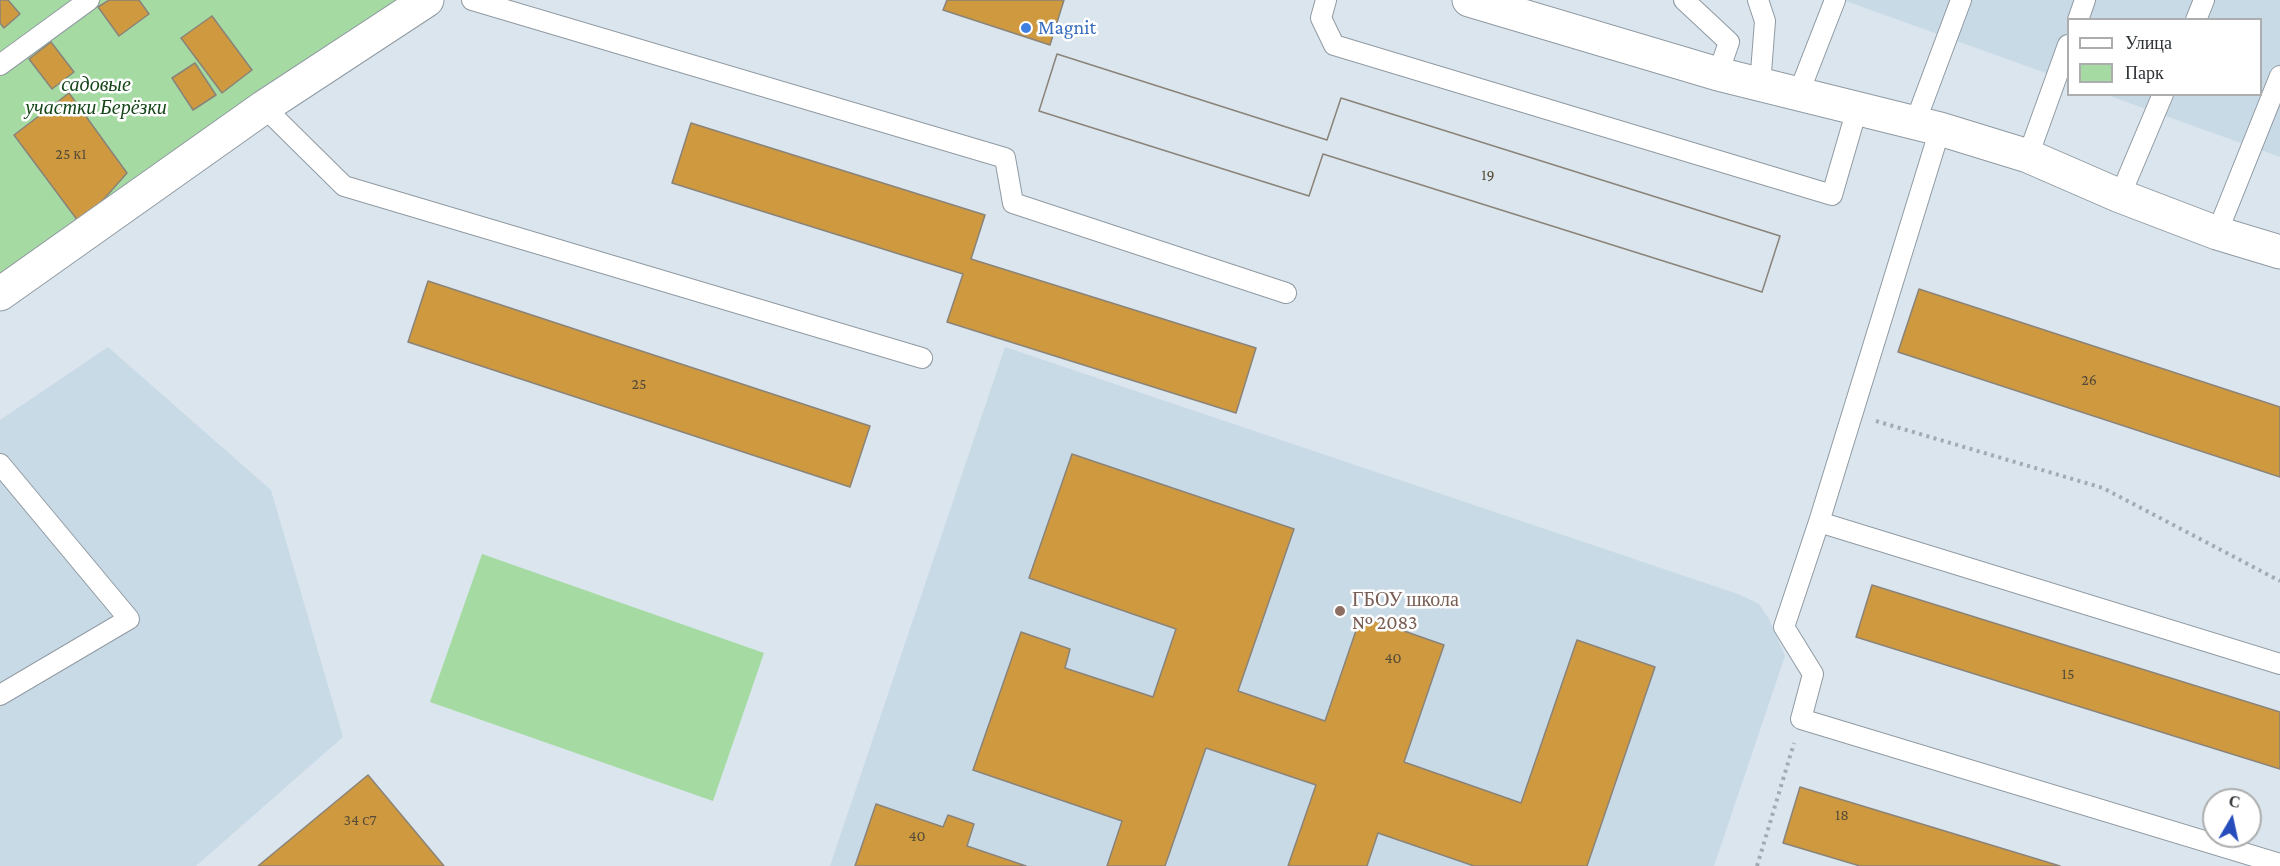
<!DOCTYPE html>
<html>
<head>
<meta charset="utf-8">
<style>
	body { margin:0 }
	#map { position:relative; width:2280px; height:866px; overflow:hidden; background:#dae5ed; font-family:"Crimson Pro",serif }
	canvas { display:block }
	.legend { position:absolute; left:2067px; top:18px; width:195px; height:78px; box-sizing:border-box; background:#fff; border:2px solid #abadae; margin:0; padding:8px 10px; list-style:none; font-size:18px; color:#2d3235 }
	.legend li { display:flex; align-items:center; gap:12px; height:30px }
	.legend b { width:30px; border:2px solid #abadae }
	.north { position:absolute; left:2202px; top:788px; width:60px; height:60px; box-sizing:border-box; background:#fff; border:2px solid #abadae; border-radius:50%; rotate:9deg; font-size:16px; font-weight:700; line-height:24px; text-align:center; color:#2d3235 }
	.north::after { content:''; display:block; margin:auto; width:21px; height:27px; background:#274dbc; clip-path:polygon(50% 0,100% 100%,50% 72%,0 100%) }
</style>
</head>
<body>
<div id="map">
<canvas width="2280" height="866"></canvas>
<ul class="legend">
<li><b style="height:8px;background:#fff"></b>Улица</li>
<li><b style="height:16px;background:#a5dba3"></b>Парк</li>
</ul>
<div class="north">С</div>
</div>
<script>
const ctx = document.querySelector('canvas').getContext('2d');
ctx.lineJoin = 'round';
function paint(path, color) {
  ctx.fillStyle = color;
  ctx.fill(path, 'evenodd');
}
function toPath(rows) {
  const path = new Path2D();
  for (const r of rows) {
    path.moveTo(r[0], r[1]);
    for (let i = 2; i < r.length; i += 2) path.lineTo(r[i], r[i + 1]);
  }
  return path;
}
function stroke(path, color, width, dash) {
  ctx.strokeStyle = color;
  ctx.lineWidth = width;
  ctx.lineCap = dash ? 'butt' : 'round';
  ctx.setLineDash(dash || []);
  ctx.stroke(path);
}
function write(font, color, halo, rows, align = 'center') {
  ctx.font = font + ' "Crimson Pro",serif';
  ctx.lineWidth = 5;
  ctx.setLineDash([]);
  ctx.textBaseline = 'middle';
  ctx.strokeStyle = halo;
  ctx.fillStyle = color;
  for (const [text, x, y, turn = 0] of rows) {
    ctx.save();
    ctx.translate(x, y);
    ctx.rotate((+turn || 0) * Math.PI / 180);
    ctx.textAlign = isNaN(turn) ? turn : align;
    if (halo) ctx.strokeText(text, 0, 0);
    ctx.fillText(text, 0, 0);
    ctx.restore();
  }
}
paint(toPath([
	[1843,0,2280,0,2280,157,2107,95,2260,94,2260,20,2068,20,2068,81],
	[108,347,271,490,343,737,196,866,0,866,0,420],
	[1005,347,1738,594,1759,604,1769,619,1785,656,1714,866,830,866]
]), '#c9dae7');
paint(toPath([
	[0,0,408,0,0,281],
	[482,554,764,653,713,801,430,702]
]), '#a5dba3');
const building = toPath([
	[0,0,8,0,20,14,4,28,0,23,0,0],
	[109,0,139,0,149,14,119,36,98,7,109,0],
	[947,0,1064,0,1050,45,943,10,947,0],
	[212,16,252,70,222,93,181,38,212,16],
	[51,42,74,72,52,89,29,59,51,42],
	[1057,54,1327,140,1341,98,1780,236,1762,292,1323,154,1309,196,1039,111,1057,54],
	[1057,54,1327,140,1341,98,1780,236,1762,292,1323,154,1309,196,1039,111,1057,54],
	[195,63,216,95,193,110,172,78,195,63],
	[69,93,127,173,81,225,14,135,69,93],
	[691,123,985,215,971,259,1256,348,1236,413,947,322,963,274,672,183,691,123],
	[428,281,870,426,850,487,408,342,428,281],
	[1919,289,2280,407,2280,477,1898,352,1919,289],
	[1072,454,1294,529,1238,691,1325,721,1361,616,1444,645,1404,762,1521,803,1577,640,1655,667,1587,866,1474,866,1378,833,1367,866,1288,866,1316,785,1206,748,1165,866,1107,866,1122,821,973,770,1021,632,1070,649,1065,668,1153,697,1176,629,1029,578,1072,454],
	[1872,585,2280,712,2280,769,1856,637,1872,585],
	[368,775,444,866,258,866,368,775],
	[1800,787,2060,866,1860,866,1783,843,1800,787],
	[876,804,943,827,948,815,974,824,967,846,1026,866,855,866,876,804]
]);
paint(building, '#cf993f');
stroke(building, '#8a8379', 1.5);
const lane = toPath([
	[472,0,1005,158,1013,203,1286,293],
	[1326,0,1321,18,1334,45,1832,195,1857,109],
	[1684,0,1729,42,1718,74],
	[1758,0,1765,21,1760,85],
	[2078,20,2085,0],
	[2196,20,2204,0],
	[0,65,89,0],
	[1798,95,1835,0],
	[264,107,344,186,922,358],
	[1915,123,1961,0],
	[1940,129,1819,522,2280,664],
	[2028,156,2068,45],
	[2120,196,2163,94],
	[2217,233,2280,76],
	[0,464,129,619,0,695],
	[1819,522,1784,627,1813,674,1801,719,2280,864]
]);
const secondary = toPath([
	[1469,0,1718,74,1940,129,2028,156,2120,196,2217,233,2280,252],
	[0,294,264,107,427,0]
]);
stroke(lane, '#909aa2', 22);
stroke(secondary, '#909aa2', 35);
stroke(toPath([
	[1876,421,2103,488,2280,581],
	[1757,866,1794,743]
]), '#a2abb2', 4, [3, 4.5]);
stroke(lane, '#fff', 20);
stroke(secondary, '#fff', 33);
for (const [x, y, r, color] of [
	[1026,28,6,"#3f7fe0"],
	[1340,611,6,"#8d6e63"]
]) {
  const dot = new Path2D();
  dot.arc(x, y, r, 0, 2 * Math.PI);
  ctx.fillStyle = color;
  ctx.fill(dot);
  stroke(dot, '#fff', 2);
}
write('16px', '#564c38', null, [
	["25 к1",71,154],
	["19",1488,175],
	["26",2089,380],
	["25",639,384],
	["40",1393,658],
	["15",2068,674],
	["18",1842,815],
	["34 с7",360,820],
	["40",917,836]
]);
write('20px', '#366cbe', '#fff', [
	["Magnit",1038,28]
], 'left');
write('italic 20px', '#154617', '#fff', [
	["садовые",96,85],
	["участки Берёзки",96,108]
]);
write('20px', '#785e54', '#fff', [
	["ГБОУ школа",1352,600],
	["№ 2083",1352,623]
], 'left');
</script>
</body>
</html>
